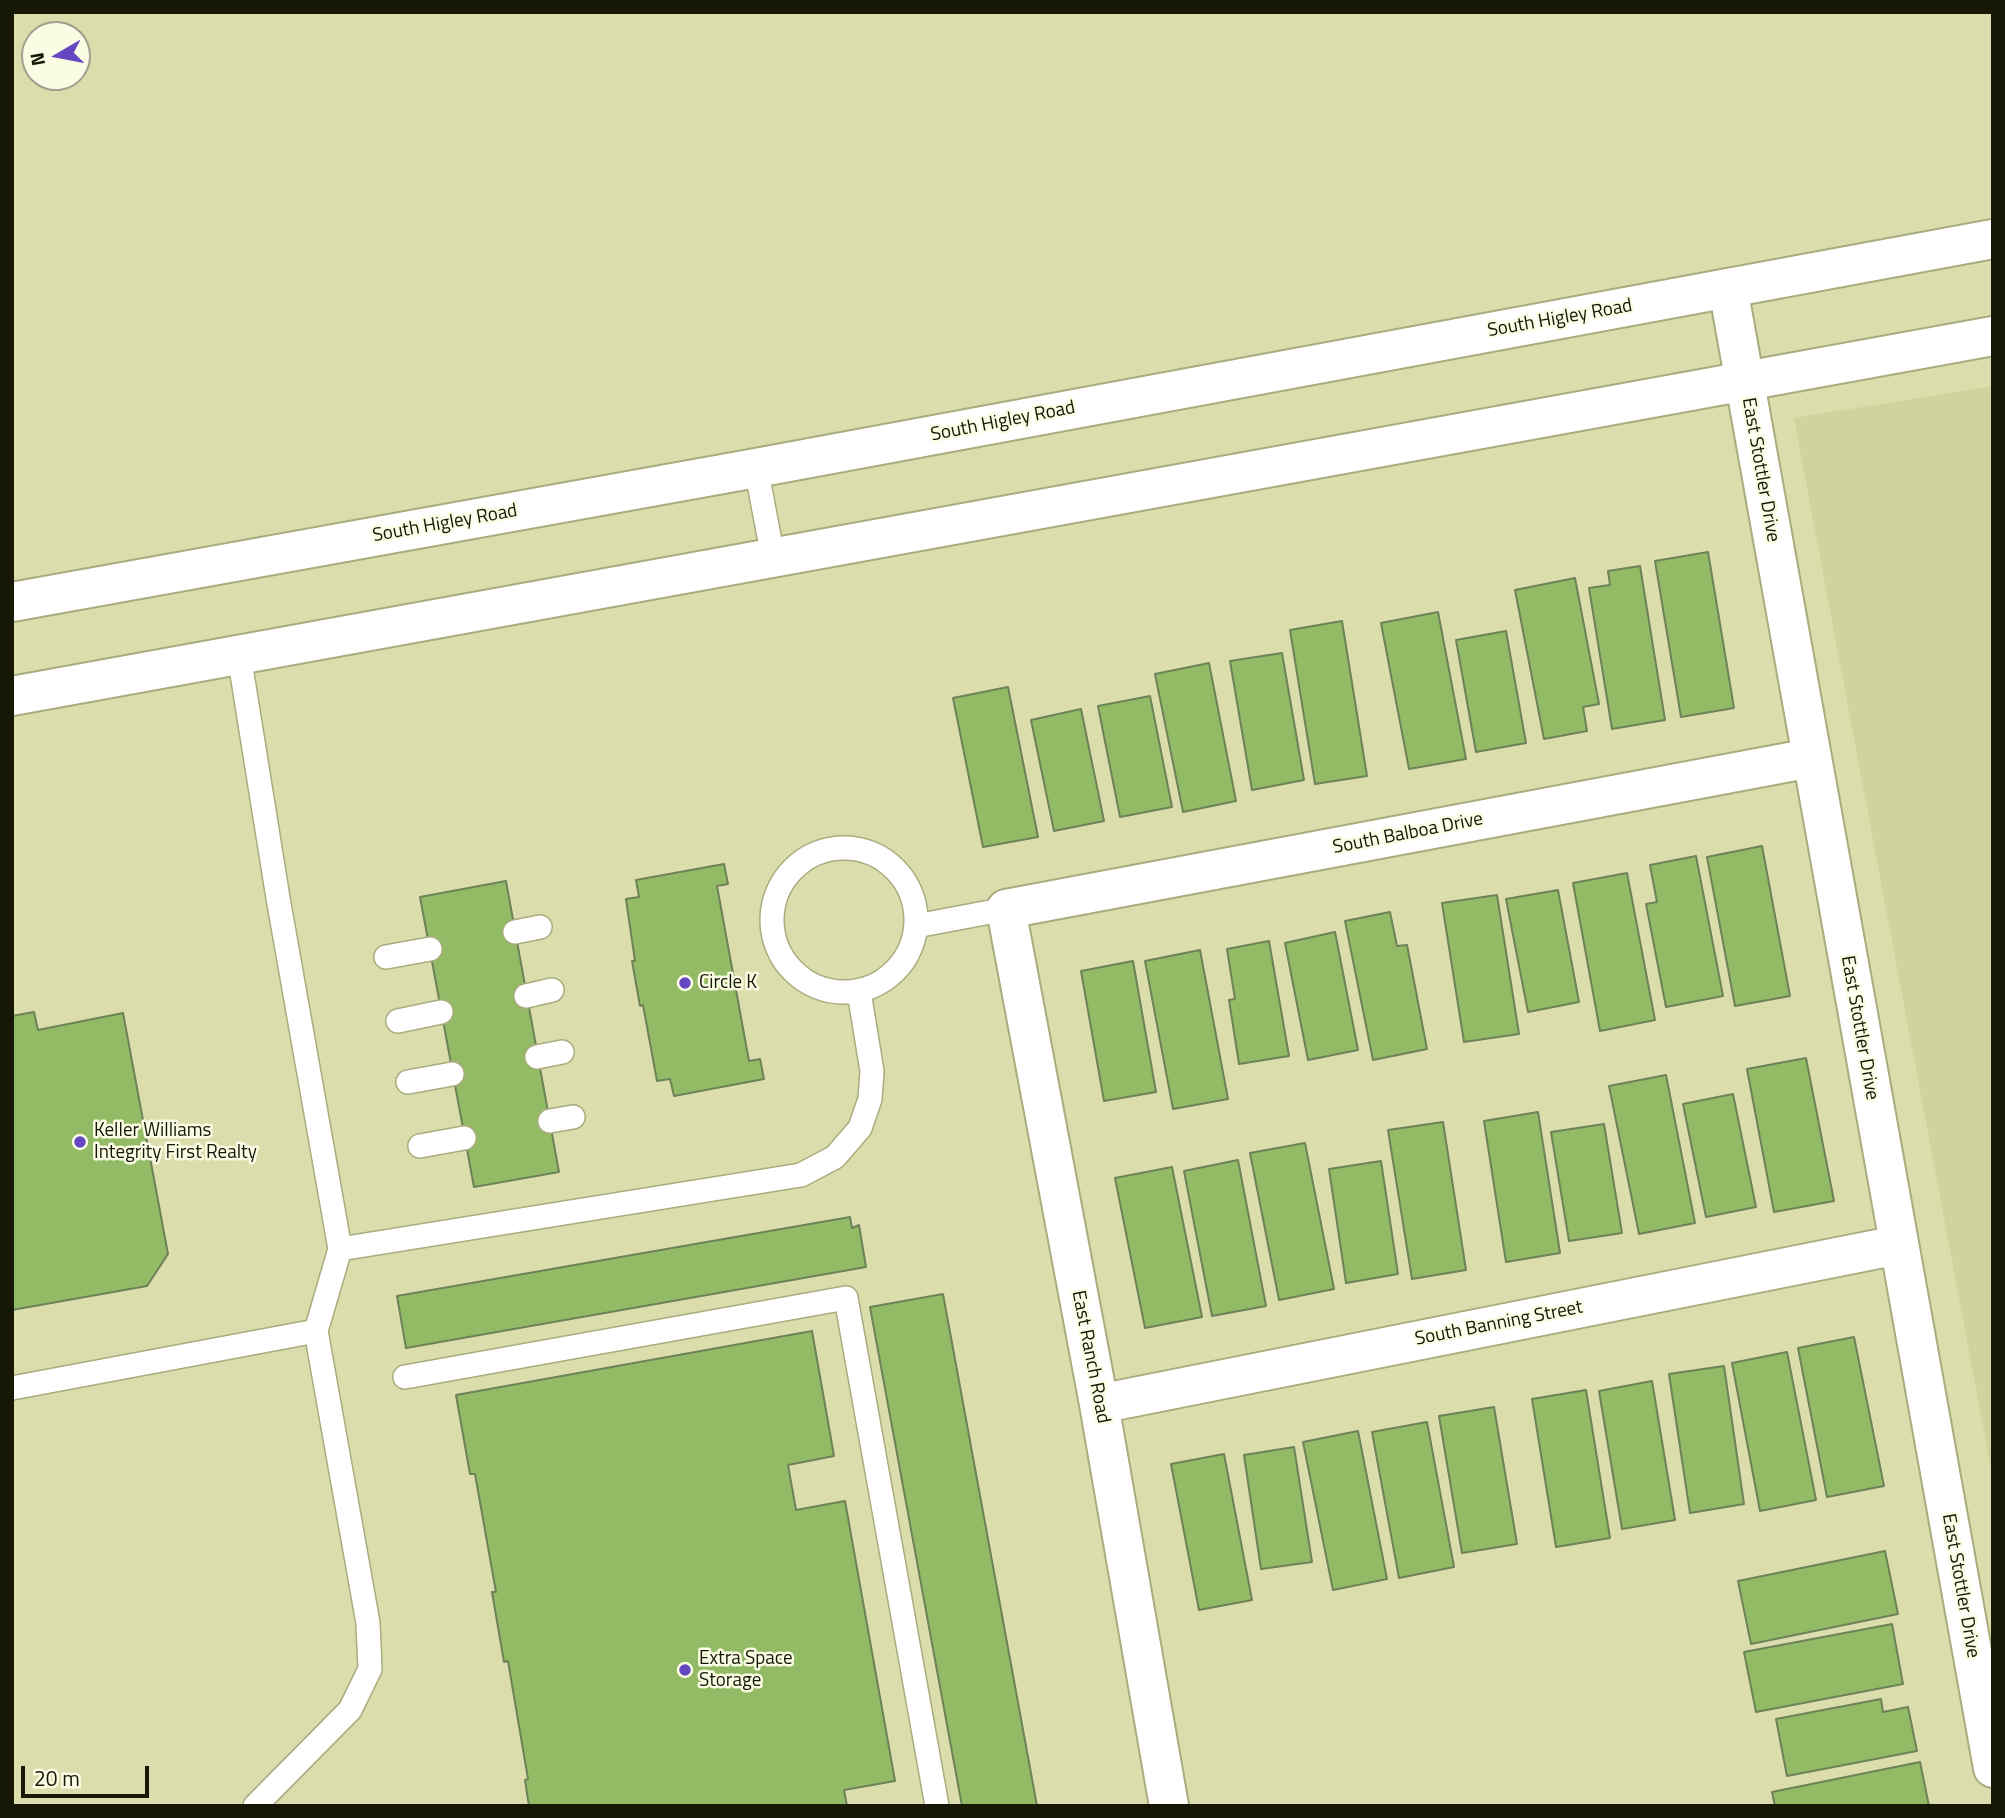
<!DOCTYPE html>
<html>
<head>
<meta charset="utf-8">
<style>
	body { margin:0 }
	#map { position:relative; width:2005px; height:1818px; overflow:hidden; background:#dbddad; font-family:"Titillium Web",sans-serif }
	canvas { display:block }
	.frame { position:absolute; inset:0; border:14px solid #161705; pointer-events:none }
	.north { position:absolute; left:21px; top:21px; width:70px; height:70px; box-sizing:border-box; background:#fbfce4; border:2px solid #9fa08b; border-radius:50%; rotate:260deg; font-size:19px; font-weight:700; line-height:28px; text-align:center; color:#161705 }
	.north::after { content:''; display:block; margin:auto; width:24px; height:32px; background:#6548c1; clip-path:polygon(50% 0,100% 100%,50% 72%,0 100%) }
	.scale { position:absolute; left:21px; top:1766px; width:128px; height:32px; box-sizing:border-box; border:4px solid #161705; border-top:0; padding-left:9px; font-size:21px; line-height:24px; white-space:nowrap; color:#161705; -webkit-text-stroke:5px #fbfce4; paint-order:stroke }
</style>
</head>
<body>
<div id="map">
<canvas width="2005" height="1818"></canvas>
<div class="frame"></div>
<div class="north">N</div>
<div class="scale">20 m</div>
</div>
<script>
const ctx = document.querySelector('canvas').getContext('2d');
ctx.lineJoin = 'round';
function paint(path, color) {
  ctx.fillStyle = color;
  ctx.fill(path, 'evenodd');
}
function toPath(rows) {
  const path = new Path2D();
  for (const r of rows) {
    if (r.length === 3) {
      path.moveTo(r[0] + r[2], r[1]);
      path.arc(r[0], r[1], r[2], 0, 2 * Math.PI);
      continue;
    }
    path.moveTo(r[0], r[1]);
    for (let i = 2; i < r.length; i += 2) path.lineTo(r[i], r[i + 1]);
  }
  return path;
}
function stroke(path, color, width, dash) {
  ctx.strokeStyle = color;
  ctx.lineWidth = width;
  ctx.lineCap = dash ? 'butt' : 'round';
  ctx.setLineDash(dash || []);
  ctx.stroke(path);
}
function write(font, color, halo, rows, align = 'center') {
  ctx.font = font + ' "Titillium Web",sans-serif';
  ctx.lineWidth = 5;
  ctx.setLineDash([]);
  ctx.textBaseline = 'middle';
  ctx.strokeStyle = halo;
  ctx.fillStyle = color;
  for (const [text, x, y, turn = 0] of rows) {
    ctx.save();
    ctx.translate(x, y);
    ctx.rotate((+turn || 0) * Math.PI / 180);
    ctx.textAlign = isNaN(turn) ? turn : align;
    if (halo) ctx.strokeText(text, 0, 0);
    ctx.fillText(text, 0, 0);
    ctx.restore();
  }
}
paint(toPath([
	[1993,386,1993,1479,1794,418]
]), '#d1d39c');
const building = toPath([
	[1708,552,1734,708,1681,717,1655,561,1708,552],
	[1640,566,1665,720,1612,729,1589,588,1610,585,1608,571,1640,566],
	[1575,578,1599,704,1583,707,1587,731,1544,739,1515,590,1575,578],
	[1438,612,1466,759,1409,769,1381,623,1438,612],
	[1342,621,1367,776,1315,784,1290,630,1342,621],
	[1506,631,1526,743,1476,752,1456,640,1506,631],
	[1282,653,1304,780,1252,790,1230,661,1282,653],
	[1209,663,1236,801,1183,812,1155,674,1209,663],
	[1008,687,1038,837,983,847,953,698,1008,687],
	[1150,696,1172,807,1120,817,1098,706,1150,696],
	[1081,709,1104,821,1054,831,1031,720,1081,709],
	[1762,846,1790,996,1735,1006,1707,857,1762,846],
	[1696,856,1723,996,1666,1007,1646,904,1657,902,1650,865,1696,856],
	[724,864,728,884,717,886,749,1061,760,1059,764,1079,674,1096,670,1079,657,1081,643,1005,640,1006,632,961,635,961,626,899,639,897,636,880,724,864],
	[1627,873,1655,1020,1600,1031,1573,883,1627,873],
	[506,881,559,1172,474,1187,420,897,506,881],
	[1558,890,1579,1002,1528,1012,1506,899,1558,890],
	[1497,895,1519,1034,1464,1042,1442,903,1497,895],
	[1390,912,1397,946,1407,945,1427,1049,1373,1060,1345,921,1390,912],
	[1335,932,1358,1050,1308,1060,1285,943,1335,932],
	[1269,941,1289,1056,1239,1064,1229,1000,1235,999,1227,949,1269,941],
	[1200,950,1228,1099,1173,1109,1145,961,1200,950],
	[1133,961,1156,1092,1104,1101,1081,971,1133,961],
	[34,1012,38,1030,123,1013,168,1254,147,1286,12,1310,12,1016,34,1012],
	[1806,1058,1834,1201,1774,1212,1747,1069,1806,1058],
	[1666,1075,1695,1223,1639,1234,1609,1086,1666,1075],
	[1733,1094,1756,1207,1706,1217,1683,1104,1733,1094],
	[1538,1112,1560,1253,1506,1262,1484,1121,1538,1112],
	[1443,1122,1466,1270,1412,1279,1388,1130,1443,1122],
	[1604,1124,1622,1233,1569,1241,1551,1132,1604,1124],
	[1305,1143,1334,1289,1279,1300,1250,1153,1305,1143],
	[1238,1160,1266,1306,1212,1316,1184,1171,1238,1160],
	[1381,1161,1398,1274,1346,1283,1329,1169,1381,1161],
	[1172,1167,1202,1317,1145,1328,1115,1178,1172,1167],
	[850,1217,852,1228,859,1225,866,1267,406,1348,397,1296,850,1217],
	[943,1294,1037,1806,962,1806,870,1307,943,1294],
	[812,1331,834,1456,788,1465,796,1510,845,1501,895,1781,844,1790,847,1806,529,1806,525,1780,528,1779,508,1661,504,1662,492,1592,496,1592,475,1474,470,1474,456,1395,812,1331],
	[1854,1337,1884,1486,1827,1497,1798,1348,1854,1337],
	[1787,1352,1816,1500,1760,1511,1732,1363,1787,1352],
	[1724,1366,1744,1504,1690,1513,1669,1374,1724,1366],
	[1652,1381,1675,1520,1622,1529,1599,1391,1652,1381],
	[1586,1390,1610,1538,1556,1547,1532,1399,1586,1390],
	[1494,1407,1517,1544,1462,1553,1439,1416,1494,1407],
	[1427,1422,1454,1567,1399,1578,1372,1432,1427,1422],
	[1358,1431,1387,1579,1333,1590,1303,1442,1358,1431],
	[1294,1447,1312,1562,1261,1569,1244,1455,1294,1447],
	[1224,1454,1252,1600,1199,1610,1171,1464,1224,1454],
	[1885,1551,1898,1614,1751,1644,1738,1581,1885,1551],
	[1892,1624,1903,1684,1756,1712,1744,1652,1892,1624],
	[1881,1699,1883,1712,1908,1707,1917,1751,1787,1776,1776,1719,1881,1699],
	[1920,1762,1929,1806,1775,1806,1772,1792,1920,1762]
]);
paint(building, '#93bb66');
stroke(building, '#6e825a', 2);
const service = toPath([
	[756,468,773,557],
	[239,655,278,898,340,1249,316,1331,368,1623,370,1669,350,1710,255,1806],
	[844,920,72],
	[916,926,1006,909],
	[515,932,540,927],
	[386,957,430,949],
	[526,996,552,990],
	[398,1021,441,1012],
	[537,1057,562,1052],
	[408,1082,452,1074],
	[550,1121,573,1117],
	[420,1146,464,1138],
	[340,1249,801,1175,835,1157,860,1128,870,1099,872,1071,859,992],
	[405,1377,846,1298,937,1806],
	[12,1388,316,1331]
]);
const minor = toPath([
	[1728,288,1993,1768],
	[1099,1404,1898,1245],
	[1169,1806,1099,1404,1006,909,1811,758]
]);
const secondary = toPath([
	[12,602,756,468,1993,239],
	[12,696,1993,336]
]);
stroke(service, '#aaac7d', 26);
stroke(minor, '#aaac7d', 42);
stroke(secondary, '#aaac7d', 42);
stroke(service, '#fff', 23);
stroke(minor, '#fff', 38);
stroke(secondary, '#fff', 38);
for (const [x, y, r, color] of [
	[685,983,7,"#6548c1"],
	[80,1142,7,"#6548c1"],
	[685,1670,7,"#6548c1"]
]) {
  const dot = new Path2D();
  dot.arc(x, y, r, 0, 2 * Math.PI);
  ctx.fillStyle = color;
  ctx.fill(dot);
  stroke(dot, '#fbfce4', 2.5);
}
write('19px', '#161705', '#fbfce4', [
	["South Higley Road",1560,319,-10],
	["South Higley Road",1003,422,-11],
	["East Stottler Drive",1760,470,80],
	["South Higley Road",445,524,-10],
	["South Balboa Drive",1408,834,-11],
	["East Stottler Drive",1859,1028,80],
	["South Banning Street",1499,1324,-11],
	["East Ranch Road",1090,1357,79],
	["East Stottler Drive",1960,1586,80]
]);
write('19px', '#161705', '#fbfce4', [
	["Circle K",699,983],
	["Keller Williams",94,1131],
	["Integrity First Realty",94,1153],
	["Extra Space",699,1659],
	["Storage",699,1681]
], 'left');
</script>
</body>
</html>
